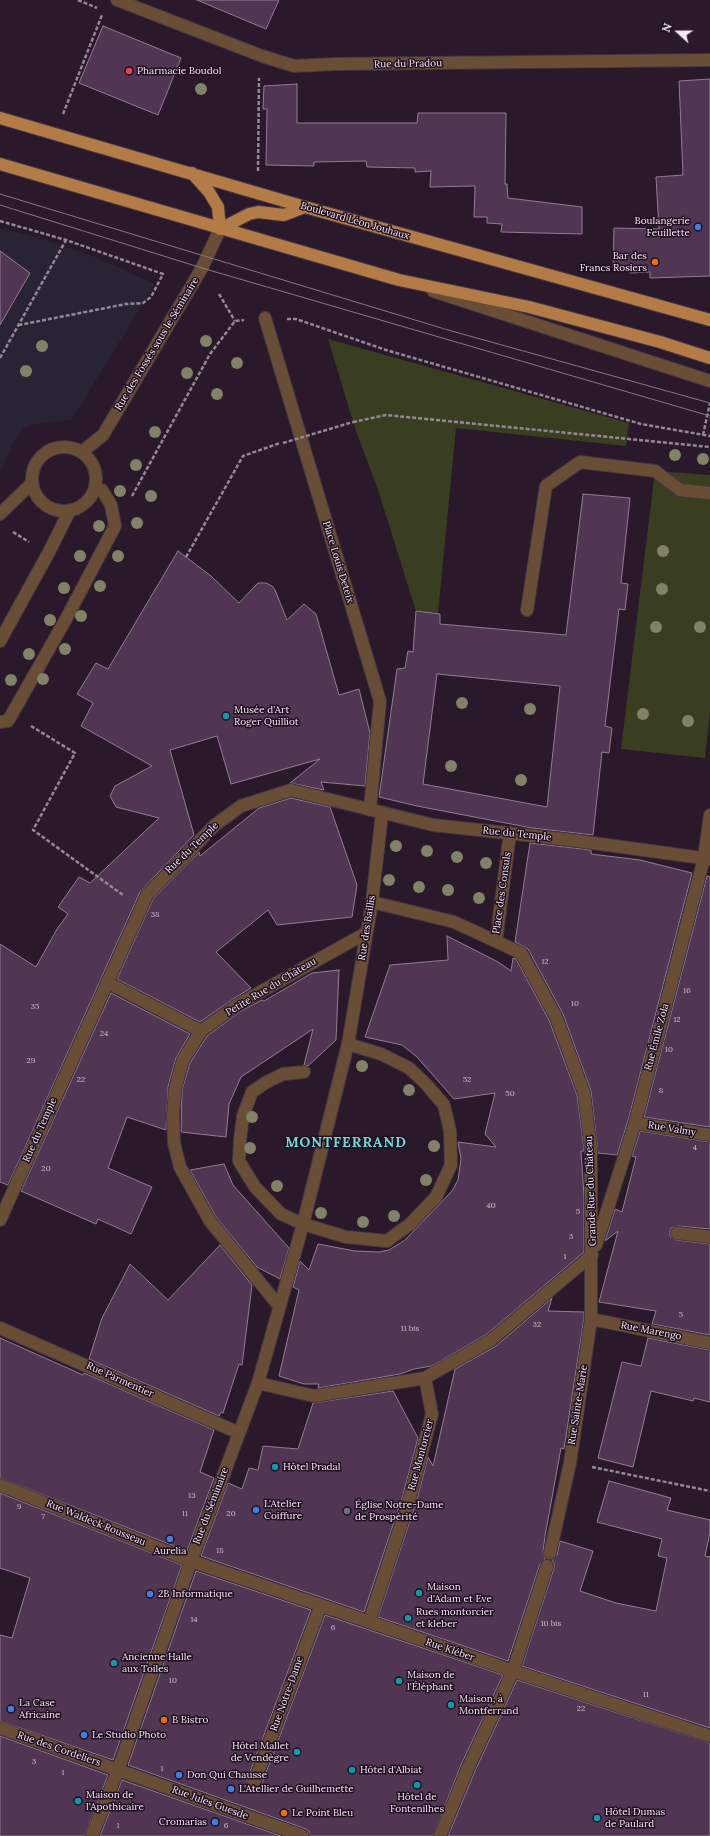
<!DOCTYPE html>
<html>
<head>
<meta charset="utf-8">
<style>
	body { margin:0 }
	#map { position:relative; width:710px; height:1836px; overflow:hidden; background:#29192a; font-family:Lora,serif }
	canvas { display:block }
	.north { position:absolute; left:658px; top:12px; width:40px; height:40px; -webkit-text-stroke:3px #1f0f20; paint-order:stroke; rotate:291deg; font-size:11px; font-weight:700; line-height:16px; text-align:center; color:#f4e8f4 }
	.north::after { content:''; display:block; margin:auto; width:14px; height:18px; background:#f4e8f4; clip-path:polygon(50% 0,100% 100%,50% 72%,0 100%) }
</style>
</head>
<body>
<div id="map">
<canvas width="710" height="1836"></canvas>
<div class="north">N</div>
</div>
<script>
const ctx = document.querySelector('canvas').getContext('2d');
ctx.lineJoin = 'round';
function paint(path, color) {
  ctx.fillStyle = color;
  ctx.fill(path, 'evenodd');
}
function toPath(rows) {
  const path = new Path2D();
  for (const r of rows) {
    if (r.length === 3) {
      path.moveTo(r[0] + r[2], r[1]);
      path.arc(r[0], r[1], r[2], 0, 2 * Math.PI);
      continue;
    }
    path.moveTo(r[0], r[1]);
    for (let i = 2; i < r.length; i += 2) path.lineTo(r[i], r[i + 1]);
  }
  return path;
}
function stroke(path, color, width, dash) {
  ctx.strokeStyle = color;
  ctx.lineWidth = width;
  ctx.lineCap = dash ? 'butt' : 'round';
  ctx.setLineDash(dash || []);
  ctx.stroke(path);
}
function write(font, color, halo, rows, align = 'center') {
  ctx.font = font + ' Lora,serif';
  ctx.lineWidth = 3;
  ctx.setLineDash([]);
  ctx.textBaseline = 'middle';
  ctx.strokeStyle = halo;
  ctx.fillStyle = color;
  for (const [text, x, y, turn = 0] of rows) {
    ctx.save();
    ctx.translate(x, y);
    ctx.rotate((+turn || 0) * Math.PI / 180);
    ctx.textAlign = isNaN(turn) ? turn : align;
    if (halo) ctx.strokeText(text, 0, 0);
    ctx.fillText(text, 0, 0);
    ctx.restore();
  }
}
paint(toPath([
	[0,228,32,236,95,257,155,284,72,419,26,426,14,441,0,472]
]), '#292434');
paint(toPath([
	[328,339,629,423,626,446,456,428,438,613,416,611,377,487,356,431],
	[655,471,710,475,710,711,705,758,621,749]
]), '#393e20');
const building = toPath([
	[197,0,279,0,266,29,197,0],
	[103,26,181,58,158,115,79,83,103,26],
	[710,79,710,276,650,278,650,272,630,273,631,268,613,267,614,228,659,229,656,177,683,175,679,81,710,79],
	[297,84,297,123,417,123,418,113,506,113,505,184,507,184,508,198,582,207,582,234,501,232,502,224,487,223,487,217,474,217,475,186,430,187,431,171,415,172,415,168,367,167,366,161,314,162,314,166,266,165,267,109,263,109,264,86,297,84],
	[0,251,30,273,0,325,0,251],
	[583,494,630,498,621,583,628,584,625,610,619,609,605,726,612,728,609,753,602,752,593,835,532,828,417,806,379,797,397,669,405,668,408,651,413,652,416,611,440,614,440,624,566,635,583,494],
	[437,674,560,686,547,807,423,784,437,674],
	[178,551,211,576,239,603,258,583,266,583,272,586,275,590,287,620,304,604,316,614,339,695,359,689,370,733,365,786,321,782,324,790,290,783,320,759,231,784,217,736,170,750,194,835,140,892,8,1185,0,1182,0,944,36,967,57,929,68,914,58,907,79,877,90,883,159,818,116,807,110,796,115,786,152,766,81,726,93,703,77,694,96,663,108,669,178,551],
	[291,798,330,807,357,885,352,917,277,925,268,910,216,952,251,988,233,999,200,1022,117,979,153,899,199,852,200,856,259,808,291,798],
	[530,843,591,850,591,854,640,860,692,873,628,1121,617,1155,598,1153,591,1091,563,1014,528,949,515,942,530,843],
	[707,876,710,877,710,1127,644,1117,707,876],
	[447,936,498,962,511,971,513,958,516,959,549,1020,577,1095,584,1149,584,1151,581,1151,584,1196,584,1252,487,1334,432,1366,414,1369,400,1374,318,1388,319,1384,304,1384,279,1376,299,1290,293,1287,300,1261,309,1270,318,1244,355,1251,379,1252,389,1250,405,1240,452,1191,458,1180,461,1159,458,1142,496,1147,485,1134,495,1093,454,1099,417,1057,402,1045,365,1037,390,965,448,960,447,936],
	[339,970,336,1040,308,1066,304,1065,313,1029,241,1077,229,1104,226,1137,181,1132,182,1090,190,1063,207,1036,241,1011,262,1000,264,1001,312,973,339,970],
	[111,993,190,1034,176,1058,168,1087,166,1130,127,1117,108,1168,152,1187,131,1234,98,1219,96,1224,21,1191,111,993],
	[640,1131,710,1142,710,1229,678,1226,671,1228,670,1232,670,1236,676,1240,710,1244,710,1335,652,1324,656,1311,599,1302,618,1231,605,1241,615,1209,622,1212,636,1157,632,1156,640,1131],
	[224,1164,233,1185,289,1248,280,1279,257,1267,216,1217,190,1170,224,1164],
	[220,1245,252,1285,242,1365,239,1364,223,1413,221,1412,219,1416,89,1359,102,1318,130,1264,168,1300,220,1245],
	[552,1298,548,1311,584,1312,584,1318,564,1449,561,1448,545,1536,543,1552,545,1559,540,1564,508,1661,378,1617,417,1499,428,1457,433,1466,455,1369,496,1346,552,1298],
	[0,1338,83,1375,84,1373,214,1430,200,1472,214,1478,187,1551,0,1478,0,1338],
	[648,1338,710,1350,710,1402,694,1398,693,1401,651,1391,633,1467,598,1458,622,1362,641,1366,648,1338],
	[393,1391,418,1438,403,1495,364,1612,201,1556,228,1483,242,1489,249,1468,258,1470,263,1446,298,1449,313,1403,393,1391],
	[609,1481,671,1498,667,1510,710,1520,710,1533,705,1556,710,1557,710,1728,522,1666,554,1568,554,1564,552,1560,557,1555,560,1541,593,1551,580,1591,616,1603,656,1611,667,1558,658,1556,662,1539,597,1522,609,1481],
	[0,1493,182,1565,113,1760,0,1721,0,1635,12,1638,30,1578,0,1568,0,1493],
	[196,1571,311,1610,247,1780,248,1787,252,1790,258,1789,261,1786,325,1615,503,1675,461,1765,433,1836,310,1836,309,1831,306,1829,128,1765,196,1571],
	[517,1680,710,1743,710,1836,448,1836,475,1771,517,1680],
	[0,1736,108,1775,85,1836,0,1836,0,1736],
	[122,1780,281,1836,100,1836,122,1780]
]);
paint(building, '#503652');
stroke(building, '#927d93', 1);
const service = toPath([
	[433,291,710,381],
	[527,610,546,486,580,462,655,471,680,490,710,493],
	[0,722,8,721,66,619,115,526,111,505,102,490,96,490],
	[304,1072,283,1074,265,1083,252,1092,243,1116,240,1140,239,1161,255,1187,281,1214,303,1224,346,1237,387,1241,410,1224,436,1197,451,1165,450,1131,444,1105,426,1084,409,1068,381,1054,348,1044]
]);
const pedestrian = toPath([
	[265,318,380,701,370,810]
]);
const minor = toPath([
	[117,0,262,56,294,66,336,64,710,60],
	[64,479,32],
	[83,451,103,435,202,268,220,229],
	[0,514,32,483],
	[0,641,49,552,69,512],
	[372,902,454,922,521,953,556,1017,584,1093,591,1149,591,1319,570,1463,550,1553],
	[496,941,510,833],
	[107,982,201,1031],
	[635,1123,710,1135],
	[0,1220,147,895,215,825,241,806,291,790,433,825,571,840,710,859],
	[677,1233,710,1237],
	[596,1245,635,1123,704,858,710,815],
	[279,1306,210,1221,180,1167,174,1143,173,1116,175,1089,183,1060,201,1031,237,1005,366,933],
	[591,1319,710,1343],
	[0,1328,239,1433],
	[258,1383,314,1396,425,1378,491,1340,592,1255],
	[0,1485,191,1561,513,1671,710,1736],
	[369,1622,410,1497,432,1414,425,1378],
	[0,1728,303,1836],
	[254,1783,321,1605],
	[92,1836,118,1770,191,1561,258,1383,303,1224,348,1044,372,902,382,813],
	[440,1836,468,1768,513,1671,547,1566]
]);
const primary = toPath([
	[0,118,305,207,710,320],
	[0,164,399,280,529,307,660,342,710,358],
	[192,173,209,192,218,207,220,229],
	[220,229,249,214,258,212,284,215,305,207]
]);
stroke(service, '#453646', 14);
stroke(pedestrian, '#453646', 14);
stroke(minor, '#453646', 14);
stroke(primary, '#453646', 14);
stroke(toPath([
	[78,0,97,8],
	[63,114,102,15],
	[258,171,259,78],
	[0,221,66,240,163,274,151,297,143,303,126,304,19,325],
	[219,294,235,321],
	[287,319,296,319,386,350,641,424,710,436],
	[0,358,66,240],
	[353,422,386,415,710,447],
	[703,435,710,403],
	[132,496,210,354,235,321,244,320],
	[13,532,29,542],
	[186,557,243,456,280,443],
	[31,726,75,753,33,830,123,895],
	[592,1467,710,1491]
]), '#958796', 2.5, [4, 2]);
stroke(service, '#694e35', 12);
stroke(pedestrian, '#694e35', 12);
stroke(minor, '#694e35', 12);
stroke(primary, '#b37b45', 12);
stroke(toPath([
	[0,194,448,330,710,403],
	[0,205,202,268,710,416]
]), '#857785', 1);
stroke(toPath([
	[283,443,353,422]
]), '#958796', 2.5, [4, 2]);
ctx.fillStyle = '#828266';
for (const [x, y] of [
	[201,89],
	[206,341],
	[42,346],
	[237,363],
	[26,371],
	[187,373],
	[217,394],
	[155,432],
	[675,455],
	[703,459],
	[136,465],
	[120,491],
	[151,496],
	[137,523],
	[99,526],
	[663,551],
	[80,556],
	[118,556],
	[100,586],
	[64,588],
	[662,589],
	[81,616],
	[50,620],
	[656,627],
	[700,627],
	[65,649],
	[29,654],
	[43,679],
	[11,680],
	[462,703],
	[530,709],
	[643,714],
	[688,721],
	[451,766],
	[521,780],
	[396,846],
	[427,851],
	[457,857],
	[486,863],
	[389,880],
	[419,887],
	[448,890],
	[479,898],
	[362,1066],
	[409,1090],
	[252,1117],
	[434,1146],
	[250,1148],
	[426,1180],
	[277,1186],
	[321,1213],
	[394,1216],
	[363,1222]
]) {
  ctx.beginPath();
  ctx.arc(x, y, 6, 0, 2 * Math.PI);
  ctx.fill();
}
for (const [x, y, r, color] of [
	[129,71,4,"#e0444e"],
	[698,227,4,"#3f7fe0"],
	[655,262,4,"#e8710a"],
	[226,716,4,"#0f9aa8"],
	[275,1467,4,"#0f9aa8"],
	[256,1510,4,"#3f7fe0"],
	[347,1511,4,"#6b7280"],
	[170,1539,4,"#3f7fe0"],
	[419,1593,4,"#0f9aa8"],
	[150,1594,4,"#3f7fe0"],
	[408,1618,4,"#0f9aa8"],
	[114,1663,4,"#0f9aa8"],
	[399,1681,4,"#0f9aa8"],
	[451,1705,4,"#0f9aa8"],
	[11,1709,4,"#3f7fe0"],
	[164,1720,4,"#e8710a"],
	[84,1735,4,"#3f7fe0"],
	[297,1752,4,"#0f9aa8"],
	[352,1770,4,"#0f9aa8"],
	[179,1775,4,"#3f7fe0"],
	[417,1785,4,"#0f9aa8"],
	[231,1789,4,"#3f7fe0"],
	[78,1801,4,"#0f9aa8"],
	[284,1813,4,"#e8710a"],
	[597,1818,4,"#0f9aa8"],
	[215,1822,4,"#3f7fe0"]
]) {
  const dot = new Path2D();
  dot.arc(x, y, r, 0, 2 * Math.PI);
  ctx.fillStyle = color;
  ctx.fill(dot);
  stroke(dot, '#1f0f20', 1.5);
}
write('8px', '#cbbccc', null, [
	["38",155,915],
	["12",545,962],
	["16",687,991],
	["10",575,1004],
	["35",35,1007],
	["12",677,1020],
	["24",104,1034],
	["10",669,1050],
	["29",31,1061],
	["22",81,1080],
	["52",467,1080],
	["8",661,1091],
	["50",510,1094],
	["4",695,1148],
	["20",46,1169],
	["40",491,1206],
	["5",578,1212],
	["3",571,1237],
	["1",565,1257],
	["5",681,1315],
	["32",537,1325],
	["11 bis",410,1329],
	["13",192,1496],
	["9",19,1507],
	["11",185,1514],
	["20",231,1514],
	["7",43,1517],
	["18",220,1551],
	["14",194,1620],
	["10 bis",551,1624],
	["6",333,1628],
	["10",173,1681],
	["11",646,1695],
	["22",581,1709],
	["3",34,1762],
	["1",162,1769],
	["1",63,1773],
	["1",118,1826],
	["6",226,1826]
]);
write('10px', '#f4e8f4', '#1f0f20', [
	["Rue du Pradou",408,64,-1],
	["Boulevard Léon Jouhaux",355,221,16],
	["Rue des Fossés sous le Séminaire",157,344,-59],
	["Place Louis Deteix",338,562,73],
	["Rue du Temple",517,834,6],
	["Rue du Temple",192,848,-44],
	["Place des Consuls",502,893,-82],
	["Rue des Baillis",367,928,-81],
	["Petite Rue du Château",271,987,-31],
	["Rue Émile Zola",657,1037,-75],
	["Rue Valmy",672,1129,9],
	["Rue du Temple",40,1130,-66],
	["Grande Rue du Château",591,1191,-92],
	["Rue Marengo",651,1331,11],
	["Rue Parmentier",120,1380,24],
	["Rue Sainte-Marie",578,1405,-81],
	["Rue Montorcier",421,1455,-75],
	["Rue du Séminaire",211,1506,-69],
	["Rue Waldeck Rousseau",96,1523,22],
	["Rue Kléber",450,1650,19],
	["Rue Notre-Dame",287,1694,-70],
	["Rue des Cordeliers",59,1749,19],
	["Rue Jules Guesde",210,1803,20]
]);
write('10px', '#f4e8f4', '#1f0f20', [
	["Pharmacie Boudol",137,71],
	["Boulangerie",690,221,"right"],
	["Feuillette",690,233,"right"],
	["Bar des",647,256,"right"],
	["Francs Rosiers",647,268,"right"],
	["Musée d'Art",234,710],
	["Roger Quilliot",234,722],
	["Hôtel Pradal",283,1467],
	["L'Atelier",264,1504],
	["Coiffure",264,1516],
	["Église Notre-Dame",355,1505],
	["de Prospérité",355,1517],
	["Aurelia",170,1551,"center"],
	["Maison",427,1587],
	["d'Adam et Eve",427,1599],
	["2B Informatique",158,1594],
	["Rues montorcier",416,1612],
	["et kleber",416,1624],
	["Ancienne Halle",122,1657],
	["aux Toiles",122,1669],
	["Maison de",407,1675],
	["l'Éléphant",407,1687],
	["Maison, à",459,1699],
	["Montferrand",459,1711],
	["La Case",19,1703],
	["Africaine",19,1715],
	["B Bistro",172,1720],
	["Le Studio Photo",92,1735],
	["Hôtel Mallet",289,1746,"right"],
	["de Vendègre",289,1758,"right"],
	["Hôtel d'Albiat",360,1770],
	["Don Qui Chausse",187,1775],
	["L'Atellier de Guilhemette",239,1789],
	["Maison de",86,1795],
	["l'Apothicaire",86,1807],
	["Hôtel de",417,1797,"center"],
	["Fontenilhes",417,1809,"center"],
	["Hôtel Dumas",605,1812],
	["de Paulard",605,1824],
	["Le Point Bleu",292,1813],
	["Cromarias",207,1822,"right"]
], 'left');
ctx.letterSpacing = '1px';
write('bold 14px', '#6ed9d5', '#1f0f20', [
	["MONTFERRAND",346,1143]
]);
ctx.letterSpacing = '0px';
</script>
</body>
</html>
